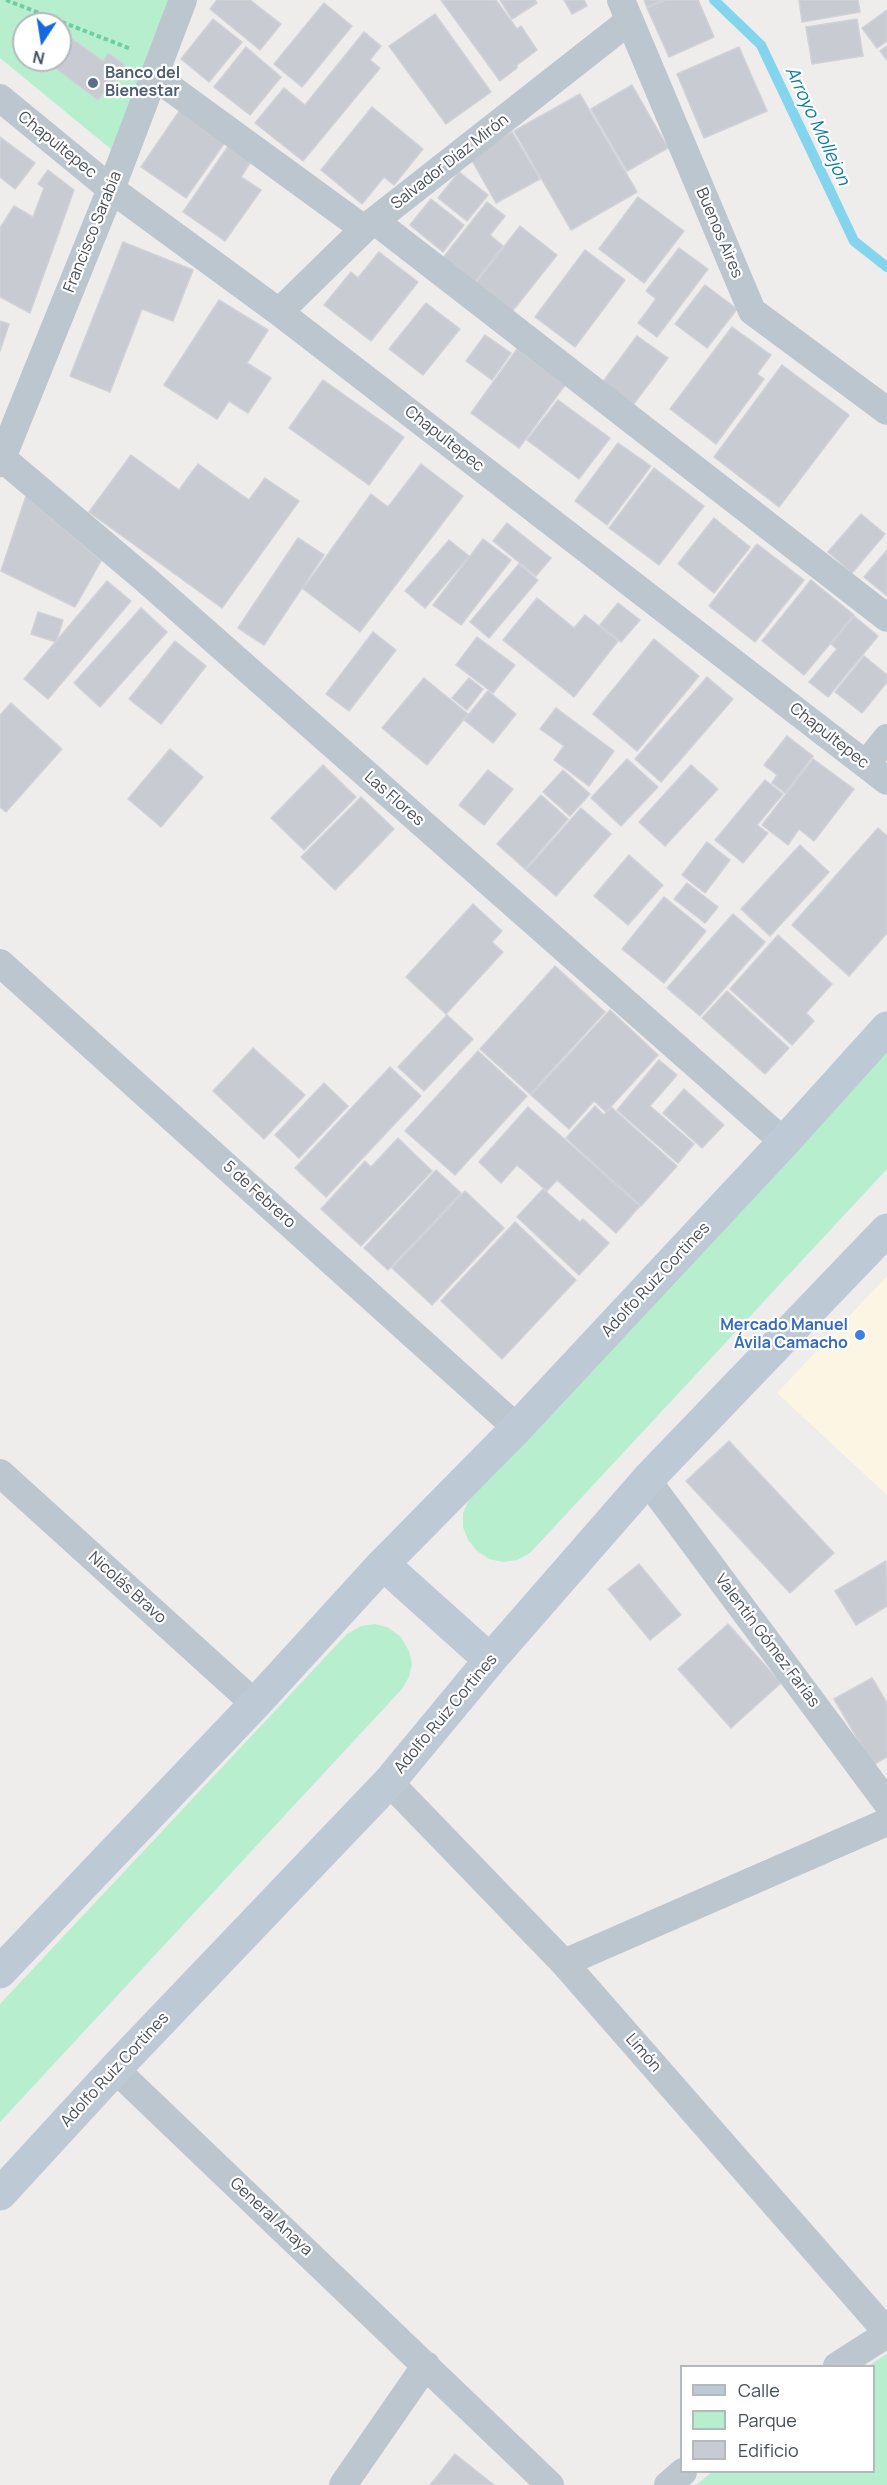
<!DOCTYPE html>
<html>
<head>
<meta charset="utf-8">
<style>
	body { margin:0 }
	#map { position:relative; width:887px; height:2485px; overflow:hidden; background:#efecec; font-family:Manrope,sans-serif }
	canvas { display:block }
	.legend { position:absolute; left:680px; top:2365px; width:195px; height:108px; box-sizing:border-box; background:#fff; border:2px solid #b4b9bd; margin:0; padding:8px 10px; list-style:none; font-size:18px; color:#444f5a }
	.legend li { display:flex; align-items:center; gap:12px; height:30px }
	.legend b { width:30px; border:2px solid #b4b9bd }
	.north { position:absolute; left:12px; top:12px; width:60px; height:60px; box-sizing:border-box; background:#fff; border:2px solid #b4b9bd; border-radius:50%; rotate:192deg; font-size:16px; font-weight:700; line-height:24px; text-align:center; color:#444f5a }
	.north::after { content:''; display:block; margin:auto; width:21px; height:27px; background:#1468e1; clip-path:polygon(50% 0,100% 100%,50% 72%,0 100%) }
</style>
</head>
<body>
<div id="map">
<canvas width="887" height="2485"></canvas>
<ul class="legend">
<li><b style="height:8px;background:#bec9d6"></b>Calle</li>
<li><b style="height:16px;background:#b7efce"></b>Parque</li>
<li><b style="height:16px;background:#c8cbd1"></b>Edificio</li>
</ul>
<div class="north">N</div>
</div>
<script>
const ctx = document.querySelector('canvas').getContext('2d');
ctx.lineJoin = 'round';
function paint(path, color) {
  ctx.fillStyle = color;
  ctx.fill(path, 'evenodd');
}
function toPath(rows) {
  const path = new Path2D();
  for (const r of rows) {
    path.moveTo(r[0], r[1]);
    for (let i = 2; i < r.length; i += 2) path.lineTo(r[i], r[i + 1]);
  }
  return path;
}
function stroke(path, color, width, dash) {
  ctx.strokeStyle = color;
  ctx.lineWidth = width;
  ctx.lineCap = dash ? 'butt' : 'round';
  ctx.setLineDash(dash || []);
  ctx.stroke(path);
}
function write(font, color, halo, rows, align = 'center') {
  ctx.font = font + ' Manrope,sans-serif';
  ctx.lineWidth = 4.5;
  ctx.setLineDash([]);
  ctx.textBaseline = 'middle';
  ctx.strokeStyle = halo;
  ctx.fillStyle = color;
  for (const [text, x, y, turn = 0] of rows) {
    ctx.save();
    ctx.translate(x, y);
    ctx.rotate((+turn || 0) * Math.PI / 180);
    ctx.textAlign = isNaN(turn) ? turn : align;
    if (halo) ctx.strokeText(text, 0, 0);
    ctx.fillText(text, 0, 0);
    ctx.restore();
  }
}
paint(toPath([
	[887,1276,887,1495,777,1393]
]), '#fcf5e3');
paint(toPath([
	[0,0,173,0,112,150,0,58],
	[24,24,60,24,60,60,24,60],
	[887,1052,887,1169,530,1553,517,1560,503,1562,489,1559,477,1551,468,1540,463,1527,463,1513,470,1497],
	[375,1624,387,1627,401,1637,409,1651,412,1664,409,1677,402,1689,0,2122,0,2004,347,1634,361,1626],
	[887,2354,887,2485,696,2485,712,2472,874,2472,874,2366,868,2366]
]), '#b7efce');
stroke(toPath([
	[714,0,761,45,854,241,887,267]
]), '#83d5ee', 10);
const building = toPath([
	[217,0,250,0,281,24,260,50,210,9,217,0],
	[441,0,496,0,517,29,521,26,537,50,517,65,517,68,500,81,441,0],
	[500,0,535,0,537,3,512,19,500,0],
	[564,0,584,0,587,6,572,14,564,0],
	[644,0,664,0,647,7,644,0],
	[666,0,698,0,714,37,669,57,647,8,666,0],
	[799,0,858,0,860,12,802,22,799,0],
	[324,3,352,26,302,87,274,64,324,3],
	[887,10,887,41,877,48,862,28,887,10],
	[435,14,491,92,446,124,389,46,435,14],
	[213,19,242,42,209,82,181,59,213,19],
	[857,19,863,56,812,64,806,27,857,19],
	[364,32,381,46,370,60,380,68,303,161,255,123,284,88,305,105,364,32],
	[71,38,103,61,108,53,125,65,98,100,51,65,55,60,60,60,60,53,71,38],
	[887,46,887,60,880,51,887,46],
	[246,47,281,77,250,115,214,87,246,47],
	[739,47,767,111,704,138,677,74,739,47],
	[632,85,668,148,627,171,591,109,632,85],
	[580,94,637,192,571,230,514,131,580,94],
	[182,107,228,138,186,198,141,167,182,107],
	[372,107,423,149,394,185,384,177,362,204,321,170,372,107],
	[512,132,540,179,496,203,470,157,512,132],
	[0,137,35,163,15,189,0,177,0,137],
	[229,145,252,160,241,177,261,190,225,241,183,212,229,145],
	[48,170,74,190,30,313,0,297,0,228,14,206,33,217,44,188,38,184,48,170],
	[459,172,488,195,467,221,438,198,459,172],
	[638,197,684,231,644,283,599,249,638,197],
	[431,199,464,225,443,252,410,225,431,199],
	[487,202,505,216,490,235,503,246,474,283,442,259,487,202],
	[520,226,557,255,511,313,475,284,520,226],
	[123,242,193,270,173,321,142,309,110,392,70,376,123,242],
	[679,248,708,269,657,337,638,323,656,299,646,291,679,248],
	[585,250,625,280,575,347,535,317,585,250],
	[379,252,418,282,371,341,324,305,351,272,358,278,379,252],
	[705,285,737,309,707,348,675,324,705,285],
	[219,300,268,330,247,363,271,378,248,413,229,401,217,419,164,385,219,300],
	[426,303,460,329,423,375,389,349,426,303],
	[0,321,9,324,0,351,0,321],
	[732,327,771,355,757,374,764,379,716,444,670,409,732,327],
	[485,335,511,353,492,380,466,361,485,335],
	[637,336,668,358,633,405,602,383,637,336],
	[517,349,565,385,519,448,471,413,517,349],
	[782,365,849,415,779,507,714,457,782,365],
	[323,380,404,437,369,485,289,428,323,380],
	[558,400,610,438,579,479,527,440,558,400],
	[618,443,651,466,607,525,575,501,618,443],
	[131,455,179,490,198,464,249,500,265,478,299,501,222,608,89,512,131,455],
	[421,464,463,496,360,632,303,589,371,494,388,507,421,464],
	[654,468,704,506,659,565,609,528,654,468],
	[26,496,101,561,75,607,1,571,26,496],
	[861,514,885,534,852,573,828,552,861,514],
	[714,518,750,547,714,593,678,564,714,518],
	[507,523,551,558,536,576,493,541,507,523],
	[298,538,324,555,264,645,238,628,298,538],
	[483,539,511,560,461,625,433,605,483,539],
	[449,540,469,556,425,608,405,591,449,540],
	[757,544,804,580,755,642,709,606,757,544],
	[887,550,887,596,864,577,887,550],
	[519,564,538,580,489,638,470,622,519,564],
	[811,580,854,615,804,675,762,641,811,580],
	[107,581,131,601,48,699,24,679,107,581],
	[537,598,574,628,585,615,618,641,574,697,503,640,537,598],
	[618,603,640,620,621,642,600,625,618,603],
	[141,608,167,632,100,707,74,683,141,608],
	[38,612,63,620,56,642,31,634,38,612],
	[854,616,878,636,828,697,809,682,837,649,831,644,854,616],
	[373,632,396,650,349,711,326,694,373,632],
	[477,637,515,665,493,693,456,665,477,637],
	[654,639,699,676,637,751,593,714,654,639],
	[175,641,206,666,161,724,129,699,175,641],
	[864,656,887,675,887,682,862,713,835,692,864,656],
	[707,677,733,699,661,782,635,759,707,677],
	[424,678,468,714,427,765,382,728,424,678],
	[469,678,483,689,467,710,452,698,469,678],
	[488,691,516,714,493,743,464,720,488,691],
	[11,703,62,749,6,812,0,807,0,715,11,703],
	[556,708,614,751,589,786,554,760,564,746,540,729,556,708],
	[787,736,813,756,785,793,772,783,777,775,764,765,787,736],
	[170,749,203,777,161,827,128,799,170,749],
	[627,759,658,787,621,826,591,798,627,759],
	[813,759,854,789,814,841,799,829,788,845,762,825,813,759],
	[323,765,356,797,304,850,271,818,323,765],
	[691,765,718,789,665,846,639,822,691,765],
	[488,770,513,789,484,825,459,805,488,770],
	[563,770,590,794,570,816,543,792,563,770],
	[765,780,783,794,757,825,768,833,743,863,715,840,765,780],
	[541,795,568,819,525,869,497,844,541,795],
	[361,797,394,829,335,890,301,857,361,797],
	[581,808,611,834,556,896,526,870,581,808],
	[878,828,887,836,887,933,849,976,792,925,878,828],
	[707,842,730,860,705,893,682,875,707,842],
	[800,845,829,872,770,936,741,909,800,845],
	[629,855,663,885,628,925,594,896,629,855],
	[687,883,718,907,705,923,674,899,687,883],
	[664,897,706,931,664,983,622,949,664,897],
	[473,904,502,931,492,942,503,952,446,1014,406,977,473,904],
	[733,914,765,942,700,1016,667,988,733,914],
	[778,935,832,984,806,1013,814,1021,792,1045,730,989,778,935],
	[555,966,605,1012,530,1094,480,1049,555,966],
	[727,991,789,1048,765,1074,702,1018,727,991],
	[610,1010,658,1055,606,1112,594,1101,569,1129,531,1095,610,1010],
	[447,1015,473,1039,424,1091,398,1067,447,1015],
	[253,1048,305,1095,264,1139,213,1091,253,1048],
	[478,1051,527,1096,455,1175,405,1131,478,1051],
	[659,1060,677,1075,650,1106,694,1144,678,1163,617,1110,659,1060],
	[390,1067,421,1096,326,1197,295,1168,390,1067],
	[324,1083,348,1106,299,1158,275,1135,324,1083],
	[684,1089,724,1125,702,1148,663,1113,684,1089],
	[595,1106,604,1115,611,1107,677,1166,641,1206,566,1138,595,1106],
	[528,1107,640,1206,616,1233,557,1180,547,1191,517,1165,501,1183,479,1162,528,1107],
	[398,1138,432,1171,361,1246,321,1209,365,1161,371,1167,398,1138],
	[436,1170,461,1193,388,1270,364,1248,436,1170],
	[543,1189,580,1222,583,1219,609,1243,579,1275,517,1217,543,1189],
	[465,1191,504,1228,432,1305,392,1268,465,1191],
	[515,1222,576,1280,502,1359,441,1301,515,1222],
	[729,1441,834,1553,790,1593,686,1481,729,1441],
	[886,1561,887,1606,856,1625,835,1591,886,1561],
	[639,1564,681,1615,650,1640,608,1589,639,1564],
	[728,1624,781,1683,731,1728,678,1669,728,1624],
	[872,1678,887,1703,887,1757,873,1765,834,1699,872,1678],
	[455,2454,494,2485,430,2485,455,2454]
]);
paint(building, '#c8cbd1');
stroke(building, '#d0d2d8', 1.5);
stroke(toPath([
	[6,0,131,49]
]), '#6fcea1', 4, [4.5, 3]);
stroke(toPath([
	[621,0,752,311,887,411],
	[154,76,364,229],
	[0,98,111,189,279,312,887,781],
	[375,221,887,618],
	[279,312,364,229,629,21],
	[2,458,145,579,784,1142],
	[0,463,111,189,183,0],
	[866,764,887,738],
	[0,963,517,1428],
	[0,1473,255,1704],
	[647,1480,887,1803],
	[389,1782,564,1963,887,2332],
	[564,1963,887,1822],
	[115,2069,550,2485],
	[837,2366,887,2334],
	[343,2485,426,2365],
	[668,2485,683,2472]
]), '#bcc6cf', 28);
stroke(toPath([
	[383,1564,490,1660],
	[0,1972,255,1704,383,1564,517,1428,784,1142,887,1028],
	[0,2194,115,2069,389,1782,490,1660,647,1480,887,1230]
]), '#bec9d6', 33);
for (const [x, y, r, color] of [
	[93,83,6,"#5c6f8a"],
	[860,1335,6,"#3f7fe0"]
]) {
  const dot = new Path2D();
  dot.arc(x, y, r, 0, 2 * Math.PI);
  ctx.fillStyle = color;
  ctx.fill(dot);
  stroke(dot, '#fff', 2);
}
write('bold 16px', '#4e5e75', '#fff', [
	["Banco del",105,74],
	["Bienestar",105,92]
], 'left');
write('16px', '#444f5a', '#fff', [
	["Chapultepec",57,145,39],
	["Salvador Díaz Mirón",450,162,-38],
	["Francisco Sarabia",93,232,-68],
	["Buenos Aires",719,233,67],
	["Chapultepec",444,439,38],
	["Chapultepec",829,736,38],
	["Las Flores",394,799,41],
	["5 de Febrero",259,1195,42],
	["Adolfo Ruiz Cortines",656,1280,-47],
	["Nicolás Bravo",127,1588,42],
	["Valentín Gómez Farías",767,1641,53],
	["Adolfo Ruiz Cortines",446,1714,-50],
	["Limón",643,2053,49],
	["Adolfo Ruiz Cortines",115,2070,-47],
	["General Anaya",271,2217,43]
]);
write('bold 16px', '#366cbe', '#fff', [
	["Mercado Manuel",848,1326],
	["Ávila Camacho",848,1344]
], 'right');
write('italic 18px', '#087da1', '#fff', [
	["Arroyo Mollejon",817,126,65]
]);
</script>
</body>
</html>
